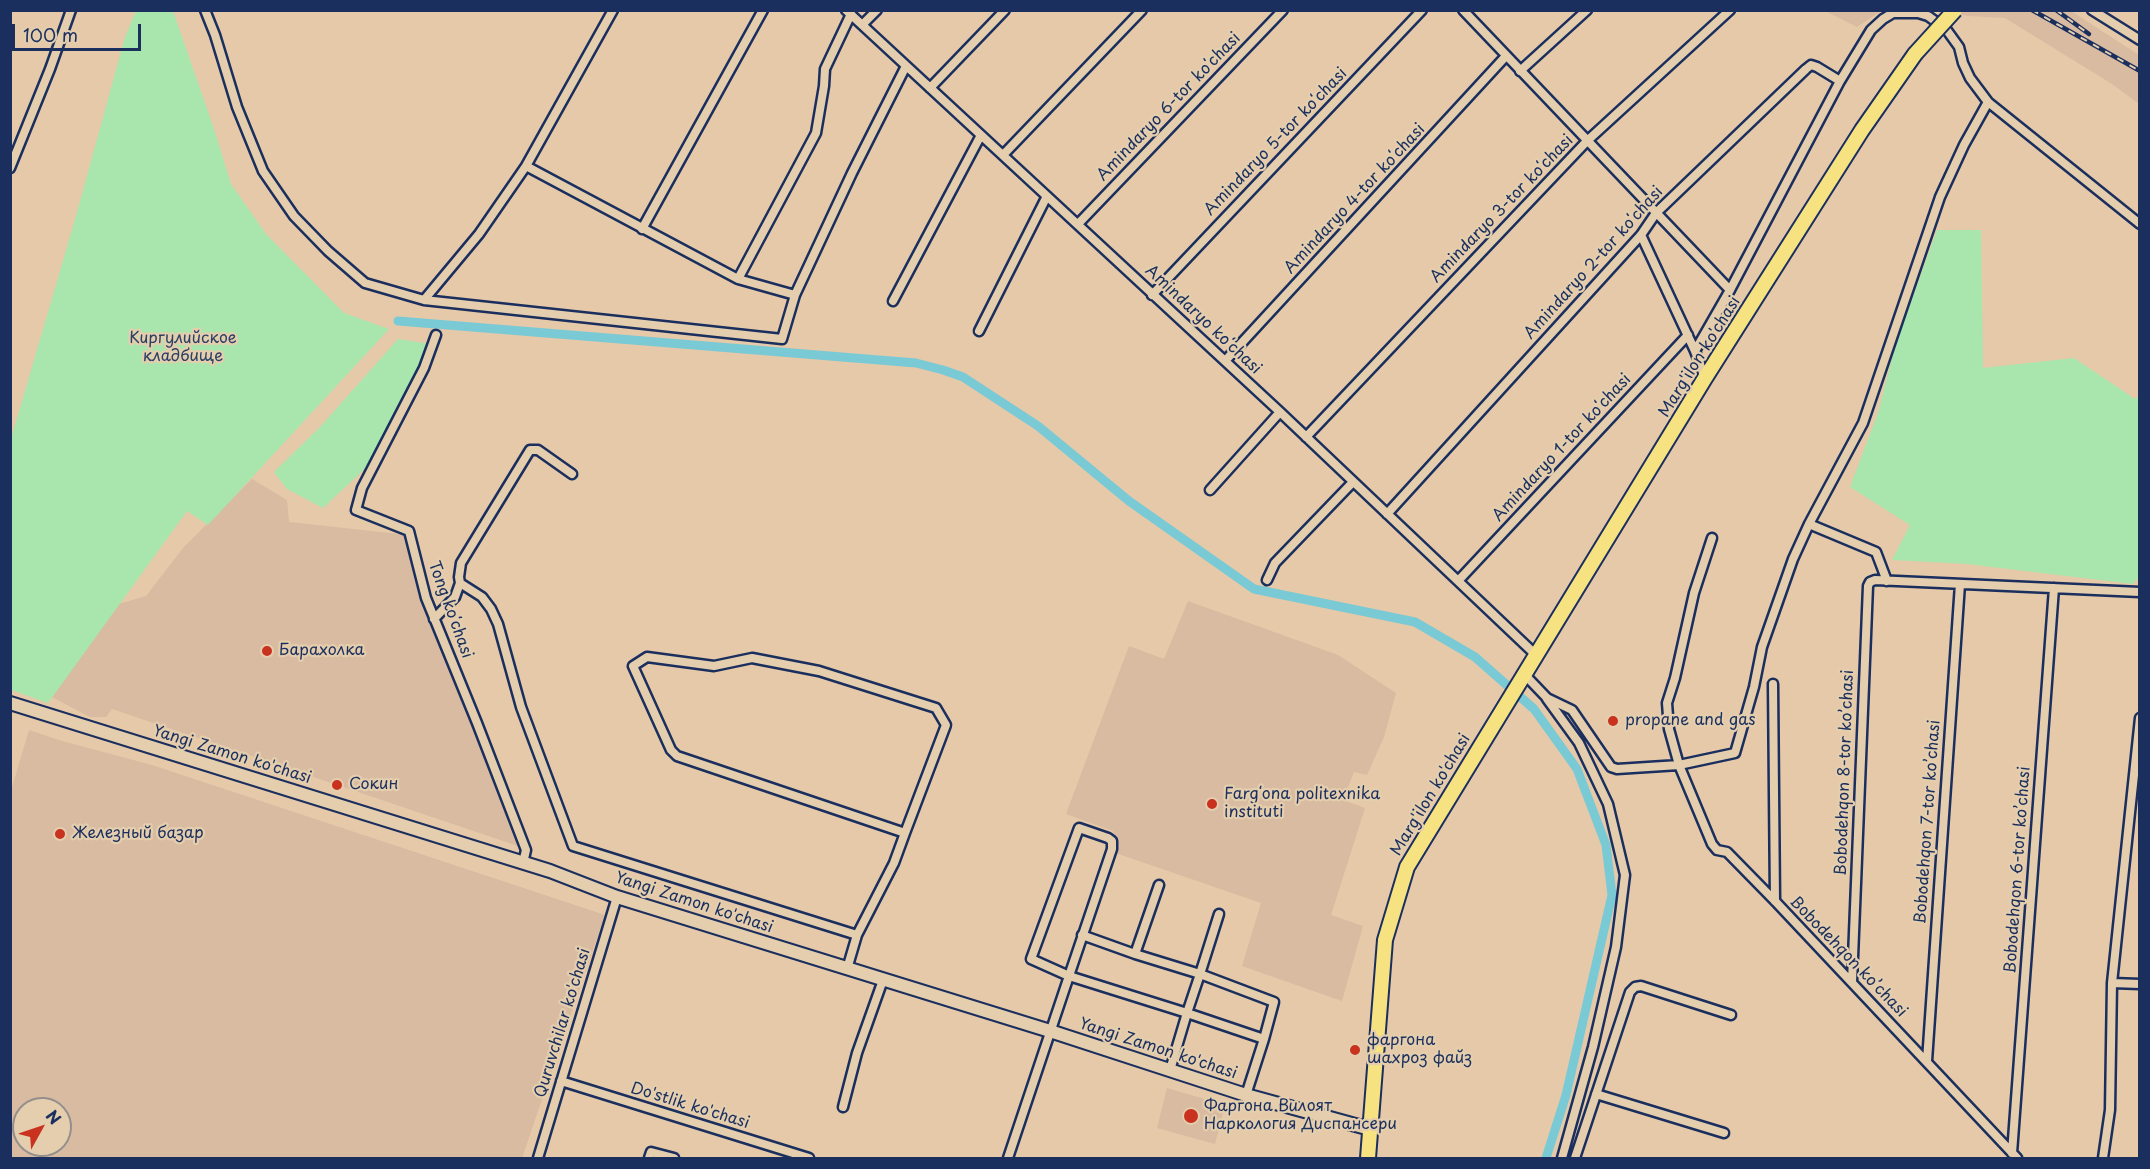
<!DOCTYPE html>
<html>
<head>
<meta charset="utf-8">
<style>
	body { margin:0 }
	#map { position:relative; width:2150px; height:1169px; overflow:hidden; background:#e6c9a8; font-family:"Playpen Sans",sans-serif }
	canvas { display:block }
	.frame { position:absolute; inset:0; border:12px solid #1b2f5e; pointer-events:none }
	.north { position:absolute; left:12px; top:1097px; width:60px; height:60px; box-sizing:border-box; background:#e4cead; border:2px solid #948e8d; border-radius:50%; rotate:50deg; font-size:16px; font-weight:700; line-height:24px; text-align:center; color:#1b2f5e }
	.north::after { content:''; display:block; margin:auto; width:21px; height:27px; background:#c8321e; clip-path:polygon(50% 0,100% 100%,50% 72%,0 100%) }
	.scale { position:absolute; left:12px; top:24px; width:129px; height:27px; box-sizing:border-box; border:3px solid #1b2f5e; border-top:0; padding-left:8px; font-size:18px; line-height:21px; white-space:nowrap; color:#1b2f5e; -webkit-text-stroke:4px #e4cead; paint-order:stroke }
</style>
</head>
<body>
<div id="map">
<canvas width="2150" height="1169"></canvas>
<div class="frame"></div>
<div class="north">N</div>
<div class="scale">100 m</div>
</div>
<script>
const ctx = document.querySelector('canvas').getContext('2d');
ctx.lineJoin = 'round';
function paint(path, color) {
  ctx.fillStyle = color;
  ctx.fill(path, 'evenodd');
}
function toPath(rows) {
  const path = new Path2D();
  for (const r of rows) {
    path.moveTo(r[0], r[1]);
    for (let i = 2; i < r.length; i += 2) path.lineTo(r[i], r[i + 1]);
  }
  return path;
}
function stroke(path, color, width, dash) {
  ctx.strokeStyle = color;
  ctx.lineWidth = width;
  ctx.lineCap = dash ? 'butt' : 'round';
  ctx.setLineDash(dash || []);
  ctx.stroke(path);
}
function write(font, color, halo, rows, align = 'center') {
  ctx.font = font + ' "Playpen Sans",sans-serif';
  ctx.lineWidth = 4.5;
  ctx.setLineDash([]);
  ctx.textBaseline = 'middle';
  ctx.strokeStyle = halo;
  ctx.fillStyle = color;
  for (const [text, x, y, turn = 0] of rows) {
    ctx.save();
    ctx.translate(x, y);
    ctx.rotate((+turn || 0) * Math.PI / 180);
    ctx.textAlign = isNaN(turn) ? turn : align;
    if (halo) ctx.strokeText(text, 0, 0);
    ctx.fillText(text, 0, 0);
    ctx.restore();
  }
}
paint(toPath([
	[1825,11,1881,11,1857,27],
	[1938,11,2071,11,2139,55,2139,104,2112,84,2005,18,1969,16],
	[252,479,287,500,289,522,408,535,430,603,524,848,112,709,106,717,90,717,52,697,119,604,146,596,183,548],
	[1188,601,1338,655,1396,693,1384,737,1367,775,1354,772,1343,800,1365,808,1331,915,1363,926,1342,1001,1242,966,1261,903,1107,850,1113,831,1066,814,1129,646,1164,659],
	[29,730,62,741,152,765,605,915,522,1158,11,1158,10,794],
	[24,1109,60,1109,60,1145,24,1145],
	[1167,1088,1225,1105,1215,1144,1157,1128]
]), '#d8bba0');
paint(toPath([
	[136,11,173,11,214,129,231,184,266,234,344,313,389,329,208,525,187,511,48,703,11,690,11,439,76,216,125,37],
	[1937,230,1981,230,1983,368,2074,358,2135,399,2139,396,2140,576,2133,584,1967,564,1892,560,1910,525,1850,487,1878,413,1896,343],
	[398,339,430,344,371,463,323,508,287,489,274,472,320,427]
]), '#a8e6ad');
stroke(toPath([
	[398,321,916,363,943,370,963,377,1038,426,1129,501,1254,589,1415,622,1475,657,1534,709,1577,769,1606,845,1612,895,1566,1095,1546,1158]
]), '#7acad6', 9);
const street = toPath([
	[205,10,215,35,237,107,263,171,294,216,328,251,365,283,424,300,782,339,795,295,738,279,526,166],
	[846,10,1280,412,1536,655],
	[1463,10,1730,290],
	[2092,10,2140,40],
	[862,25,877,10],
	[1520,71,1587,10],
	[930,88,1005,10],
	[1003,155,1142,10],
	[10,168,50,69,71,10],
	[1078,224,1283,10],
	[642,229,763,10],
	[1641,235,1695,351,1705,378],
	[738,279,816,133,824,86,825,69,851,14],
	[795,295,852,173,906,66],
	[1152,295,1422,10],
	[424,300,479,234,526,166,613,10],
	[893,301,981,135],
	[979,331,1047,196],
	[436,335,424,368,362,488,356,510,409,531,426,598,477,723,526,850,523,863],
	[1695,351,1730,290,1840,81,1871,30,1883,19,1893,13,1918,13,1928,16,1946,29,1959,47,1963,63,1970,78,1988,102,2140,224],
	[1225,361,1506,56],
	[1306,437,1587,141,1730,10],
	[572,474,538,450,530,450,461,563,459,577,460,583,482,597,491,609,498,624,521,707,573,846,857,935],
	[1210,490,1280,412],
	[1387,514,1641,235,1656,213,1806,69,1811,65,1817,67,1840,81],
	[1809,524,1876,552,1887,581],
	[1712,538,1694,593,1675,678,1667,703,1669,729,1679,765,1712,844,1717,850,1727,852,1775,901,2017,1158],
	[1267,580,1275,563,1353,482],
	[1458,581,1688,335],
	[434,619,455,597,460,583],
	[1525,675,1547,698,1572,710,1611,767,1617,769,1679,765,1735,753,1754,687,1762,647,1793,559,1809,524,1863,423,1940,197,1964,145,1988,102],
	[1773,684,1775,901],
	[1547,699,1579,743,1608,804,1625,875,1616,947,1593,1047,1562,1158],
	[1082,935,1135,954],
	[847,969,857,935,894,863,905,833,946,725,936,708,819,671,752,658,714,666,647,657,633,666,671,750,677,756,905,833],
	[1852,982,1868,586,1870,582,1875,580,2140,592],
	[2112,983,2140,984],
	[1927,1061,1960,584],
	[1170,1070,1187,1013,1264,1039,1274,1002,1200,974,1219,914],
	[561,1081,809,1158],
	[1596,1094,1724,1133],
	[1246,1095,1264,1039],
	[843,1107,857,1053,883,980],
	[2012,1153,2054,588],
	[538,1158,617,897],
	[649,1158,651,1152,674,1158],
	[1008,1158,1069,976,1031,959,1079,828,1108,838,1112,841,1112,849,1069,976,1187,1013,1200,974,1135,954,1159,885],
	[1575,1158,1630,992,1635,987,1641,986,1731,1015],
	[2103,1158,2110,1110,2112,983,2140,718]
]);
const secondary = toPath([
	[10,703,550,871,617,897,1050,1031,1246,1095,1370,1129]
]);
const primary = toPath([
	[1368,1158,1385,940,1407,867,1705,378,1862,130,1915,54]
]);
stroke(street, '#1b2f5e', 13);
stroke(secondary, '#1b2f5e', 16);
stroke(primary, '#1b2f5e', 18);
stroke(street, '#e4cead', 8);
stroke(secondary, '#e4cead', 12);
stroke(primary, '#f6e281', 14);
const rail = toPath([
	[2032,10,2140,71],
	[2056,10,2089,34]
]);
stroke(rail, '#1b2f5e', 4.5);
stroke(rail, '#e4cead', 2, [7]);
const primaryBridge = toPath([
	[1915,54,1955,10]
]);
stroke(primaryBridge, '#1b2f5e', 18, []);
stroke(primaryBridge, '#f6e281', 14);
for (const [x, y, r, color] of [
	[267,651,6,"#c8321e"],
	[1613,721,6,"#c8321e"],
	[337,785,6,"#c8321e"],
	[1212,804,6,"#c8321e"],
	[60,834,6,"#c8321e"],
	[1355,1050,6,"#c8321e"],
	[1191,1116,8,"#c8321e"]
]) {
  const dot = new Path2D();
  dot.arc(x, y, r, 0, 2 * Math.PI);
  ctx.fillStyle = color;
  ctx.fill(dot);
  stroke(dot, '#e4cead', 2);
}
write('16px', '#1b2f5e', '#e4cead', [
	["Amindaryo 6-tor koʻchasi",1169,107,-46],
	["Amindaryo 5-tor koʻchasi",1276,142,-46],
	["Amindaryo 4-tor koʻchasi",1355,199,-47],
	["Amindaryo 3-tor koʻchasi",1502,209,-46],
	["Amindaryo 2-tor koʻchasi",1594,263,-48],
	["Amindaryo koʻchasi",1203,320,43],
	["Marg'ilon ko'chasi",1700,357,-58],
	["Amindaryo 1-tor koʻchasi",1562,448,-47],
	["Tong koʻchasi",450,610,70],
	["Yangi Zamon ko'chasi",232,755,17],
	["Bobodehqon 8-tor koʼchasi",1845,773,-88],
	["Marg'ilon ko'chasi",1431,795,-59],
	["Bobodehqon 7-tor koʼchasi",1928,822,-86],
	["Bobodehqon 6-tor koʼchasi",2018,870,-86],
	["Yangi Zamon ko'chasi",694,903,18],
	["Bobodehqon koʼchasi",1848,957,46],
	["Quruvchilar ko'chasi",563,1023,-73],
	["Yangi Zamon ko'chasi",1158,1049,18],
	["Do'stlik ko'chasi",690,1106,17]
]);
write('16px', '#294166', '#e4cead', [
	["Киргулийское",183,339],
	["кладбище",183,357]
]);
write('16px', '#1b2f5e', '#e4cead', [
	["Барахолка",279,651],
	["propane and gas",1625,721],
	["Сокин",349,785],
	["Fargʻona politexnika",1224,795],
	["instituti",1224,813],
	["Железный базар",72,834],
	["фаргона",1367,1041],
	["шахроз файз",1367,1059],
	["Фаргона Вилоят",1204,1107],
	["Наркология Диспансери",1204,1125]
], 'left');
</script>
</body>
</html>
